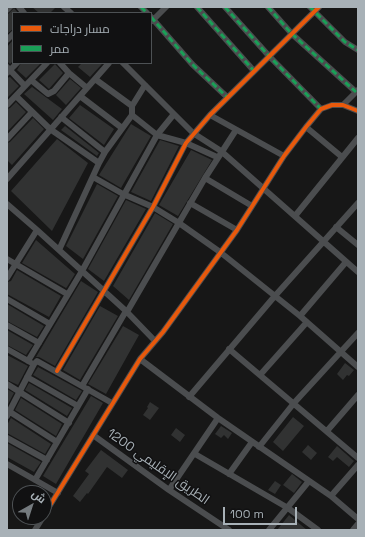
<!DOCTYPE html>
<html>
<head>
<meta charset="utf-8">
<style>
	body { margin:0 }
	#map { position:relative; width:365px; height:537px; overflow:hidden; background:#171717; font-family:"Space Grotesk",Cairo,sans-serif }
	canvas { display:block }
	.frame { position:absolute; inset:0; border:8px solid #a8b1b7; pointer-events:none }
	.legend { position:absolute; left:12px; top:12px; width:140px; height:52px; box-sizing:border-box; background:#111112; border:1px solid #4d5154; margin:0; padding:5px 7px; list-style:none; font-size:12px; color:#a8b1b7 }
	.legend li { display:flex; align-items:center; gap:8px; height:20px }
	.legend b { width:20px; border:1px solid #4d5154 }
	.north { position:absolute; left:12px; top:485px; width:40px; height:40px; box-sizing:border-box; background:#111112; border:1px solid #4d5154; border-radius:50%; rotate:39deg; font-size:11px; font-weight:700; line-height:16px; text-align:center; color:#a8b1b7 }
	.north::after { content:''; display:block; margin:auto; width:14px; height:18px; background:#757b7f; clip-path:polygon(50% 0,100% 100%,50% 72%,0 100%) }
	.scale { position:absolute; left:223px; top:507px; width:74px; height:18px; box-sizing:border-box; border:2px solid #a8b1b7; border-top:0; padding-left:5px; font-size:12px; line-height:14px; white-space:nowrap; color:#a8b1b7; -webkit-text-stroke:3px #111112; paint-order:stroke }
</style>
</head>
<body>
<div id="map">
<canvas width="365" height="537"></canvas>
<div class="frame"></div>
<ul class="legend">
<li><b style="height:5px;background:#e8590c"></b>مسار دراجات</li>
<li><b style="height:5px;background:#1a9f57"></b>ممر</li>
</ul>
<div class="north">ش</div>
<div class="scale">100 m</div>
</div>
<script>
const ctx = document.querySelector('canvas').getContext('2d');
ctx.lineJoin = 'round';
function paint(path, color) {
  ctx.fillStyle = color;
  ctx.fill(path, 'evenodd');
}
function toPath(rows) {
  const path = new Path2D();
  for (const r of rows) {
    path.moveTo(r[0], r[1]);
    for (let i = 2; i < r.length; i += 2) path.lineTo(r[i], r[i + 1]);
  }
  return path;
}
function stroke(path, color, width, dash) {
  ctx.strokeStyle = color;
  ctx.lineWidth = width;
  ctx.lineCap = dash ? 'butt' : 'round';
  ctx.setLineDash(dash || []);
  ctx.stroke(path);
}
function write(font, color, halo, rows, align = 'center') {
  ctx.font = font + ' "Space Grotesk",Cairo,sans-serif';
  ctx.lineWidth = 3;
  ctx.setLineDash([]);
  ctx.textBaseline = 'middle';
  ctx.strokeStyle = halo;
  ctx.fillStyle = color;
  for (const [text, x, y, turn = 0] of rows) {
    ctx.save();
    ctx.translate(x, y);
    ctx.rotate((+turn || 0) * Math.PI / 180);
    ctx.textAlign = isNaN(turn) ? turn : align;
    if (halo) ctx.strokeText(text, 0, 0);
    ctx.fillText(text, 0, 0);
    ctx.restore();
  }
}
paint(toPath([
	[32,7,56,7,50,13,39,13],
	[14,8,18,13,13,13,13,29,7,34,7,15],
	[13,40,13,61,10,64,7,61,7,47],
	[21,63,41,63,26,78,17,70],
	[82,63,100,63,102,64,90,77,78,67],
	[55,64,63,73,49,89,39,80],
	[10,77,19,86,7,98,7,78],
	[70,79,81,88,66,105,56,95],
	[32,87,62,109,53,120,24,94],
	[16,102,26,112,7,132,7,109,10,108],
	[80,105,114,129,104,145,69,118],
	[33,118,44,129,12,165,7,160,7,143,10,142],
	[131,124,151,136,121,188,99,175],
	[65,126,99,153,97,156,61,130],
	[57,139,88,163,52,231,11,191],
	[160,140,179,146,151,201,131,192],
	[191,150,212,160,178,216,159,205],
	[97,184,118,196,83,259,66,246],
	[126,200,146,209,104,281,88,269],
	[155,213,173,224,129,300,113,286],
	[36,240,75,274,67,287,66,288,22,263],
	[17,270,61,296,49,317,7,294,7,282,11,281],
	[81,281,98,292,55,366,39,357,36,357],
	[7,304,44,326,37,337,7,321],
	[100,306,118,316,80,380,63,370],
	[123,326,139,335,106,394,88,384],
	[7,330,33,345,26,355,7,345],
	[7,355,28,366,18,385,7,380],
	[345,363,354,370,349,376,347,375,343,380,337,374],
	[38,367,82,391,76,400,33,375],
	[29,383,72,408,67,416,25,390],
	[7,389,14,393,7,406],
	[91,396,103,403,56,484,43,476],
	[21,398,62,424,56,436,15,410],
	[150,402,159,408,150,420,143,415,148,408,147,407],
	[293,417,304,426,283,451,273,442],
	[11,418,51,444,45,454,7,433,7,425],
	[221,426,232,433,228,439,224,435,221,438,215,434],
	[176,428,185,435,180,442,171,435],
	[7,443,41,462,34,472,7,457],
	[308,445,317,453,311,460,302,452],
	[337,446,354,461,349,467,337,457,333,461,328,457],
	[101,450,128,470,122,478,107,467,88,494,87,493,80,502,73,496,89,474,85,471],
	[292,474,302,482,294,493,283,485],
	[275,481,281,485,275,494,268,490],
	[289,515,307,530,277,530]
]), '#313232');
stroke(toPath([
	[19,7,24,13],
	[64,7,71,13],
	[141,7,147,13],
	[197,7,254,71],
	[225,7,269,56,321,109],
	[268,7,292,34,356,92],
	[310,7,345,42,358,50],
	[7,10,10,7],
	[151,17,192,64,227,97],
	[152,21,166,7],
	[7,40,13,34],
	[60,63,69,73,87,88],
	[123,63,193,133,221,151,358,272],
	[7,67,25,86],
	[7,73,17,63],
	[95,79,132,106],
	[31,80,48,94,54,91,69,73],
	[16,96,50,129,99,163],
	[80,96,122,128],
	[7,105,47,63],
	[343,105,358,90],
	[132,115,157,135,186,143,217,157],
	[210,115,284,156],
	[61,117,105,152],
	[306,127,342,157],
	[7,139,32,112],
	[93,177,123,194,153,207,179,223,220,252,300,316,358,367],
	[205,178,252,206],
	[7,179,109,63],
	[190,203,237,230],
	[7,204,37,230,126,311,155,341],
	[295,216,358,138],
	[336,227,358,245],
	[59,250,99,163,105,152,132,115,132,106,145,85],
	[7,259,67,294],
	[7,278,37,230],
	[7,299,50,324],
	[127,312,205,178,236,130],
	[300,316,346,262],
	[7,325,39,343],
	[7,349,30,362],
	[229,349,358,458],
	[140,359,218,418,331,496,358,519],
	[28,361,82,271,157,135,174,114],
	[57,371,153,207,186,143,210,115,319,7],
	[260,375,307,322],
	[27,377,78,406],
	[7,384,69,423],
	[82,386,126,311],
	[189,397,274,297,358,203],
	[7,410,57,442],
	[7,416,34,364,37,361,112,403],
	[327,431,358,395],
	[93,435,169,490,229,530],
	[7,438,47,460],
	[259,447,294,403,358,333],
	[195,454,288,508,318,530],
	[7,464,58,493],
	[229,474,252,442],
	[35,480,88,389],
	[169,490,218,418],
	[331,496,358,465],
	[44,515,140,359,163,332,237,230,284,156,306,127,321,109,332,105,343,105,358,111],
	[35,530,43,517],
	[269,530,309,481],
	[353,530,358,524]
]), '#4b4d4f', 6);
stroke(toPath([
	[141,7,147,13],
	[197,7,254,71],
	[225,7,269,56,321,109],
	[268,7,292,34,356,92],
	[310,7,345,42,358,50],
	[151,17,192,64,227,97]
]), '#1a9f57', 3, [6, 3]);
stroke(toPath([
	[57,371,153,207,186,143,210,115,319,7],
	[44,515,140,359,163,332,237,230,284,156,306,127,321,109,332,105,343,105,358,111]
]), '#e8590c', 4);
write('13px', '#a8b1b7', '#111112', [
	["الطريق الإقليمي 1200",158,467,35]
]);
</script>
</body>
</html>
